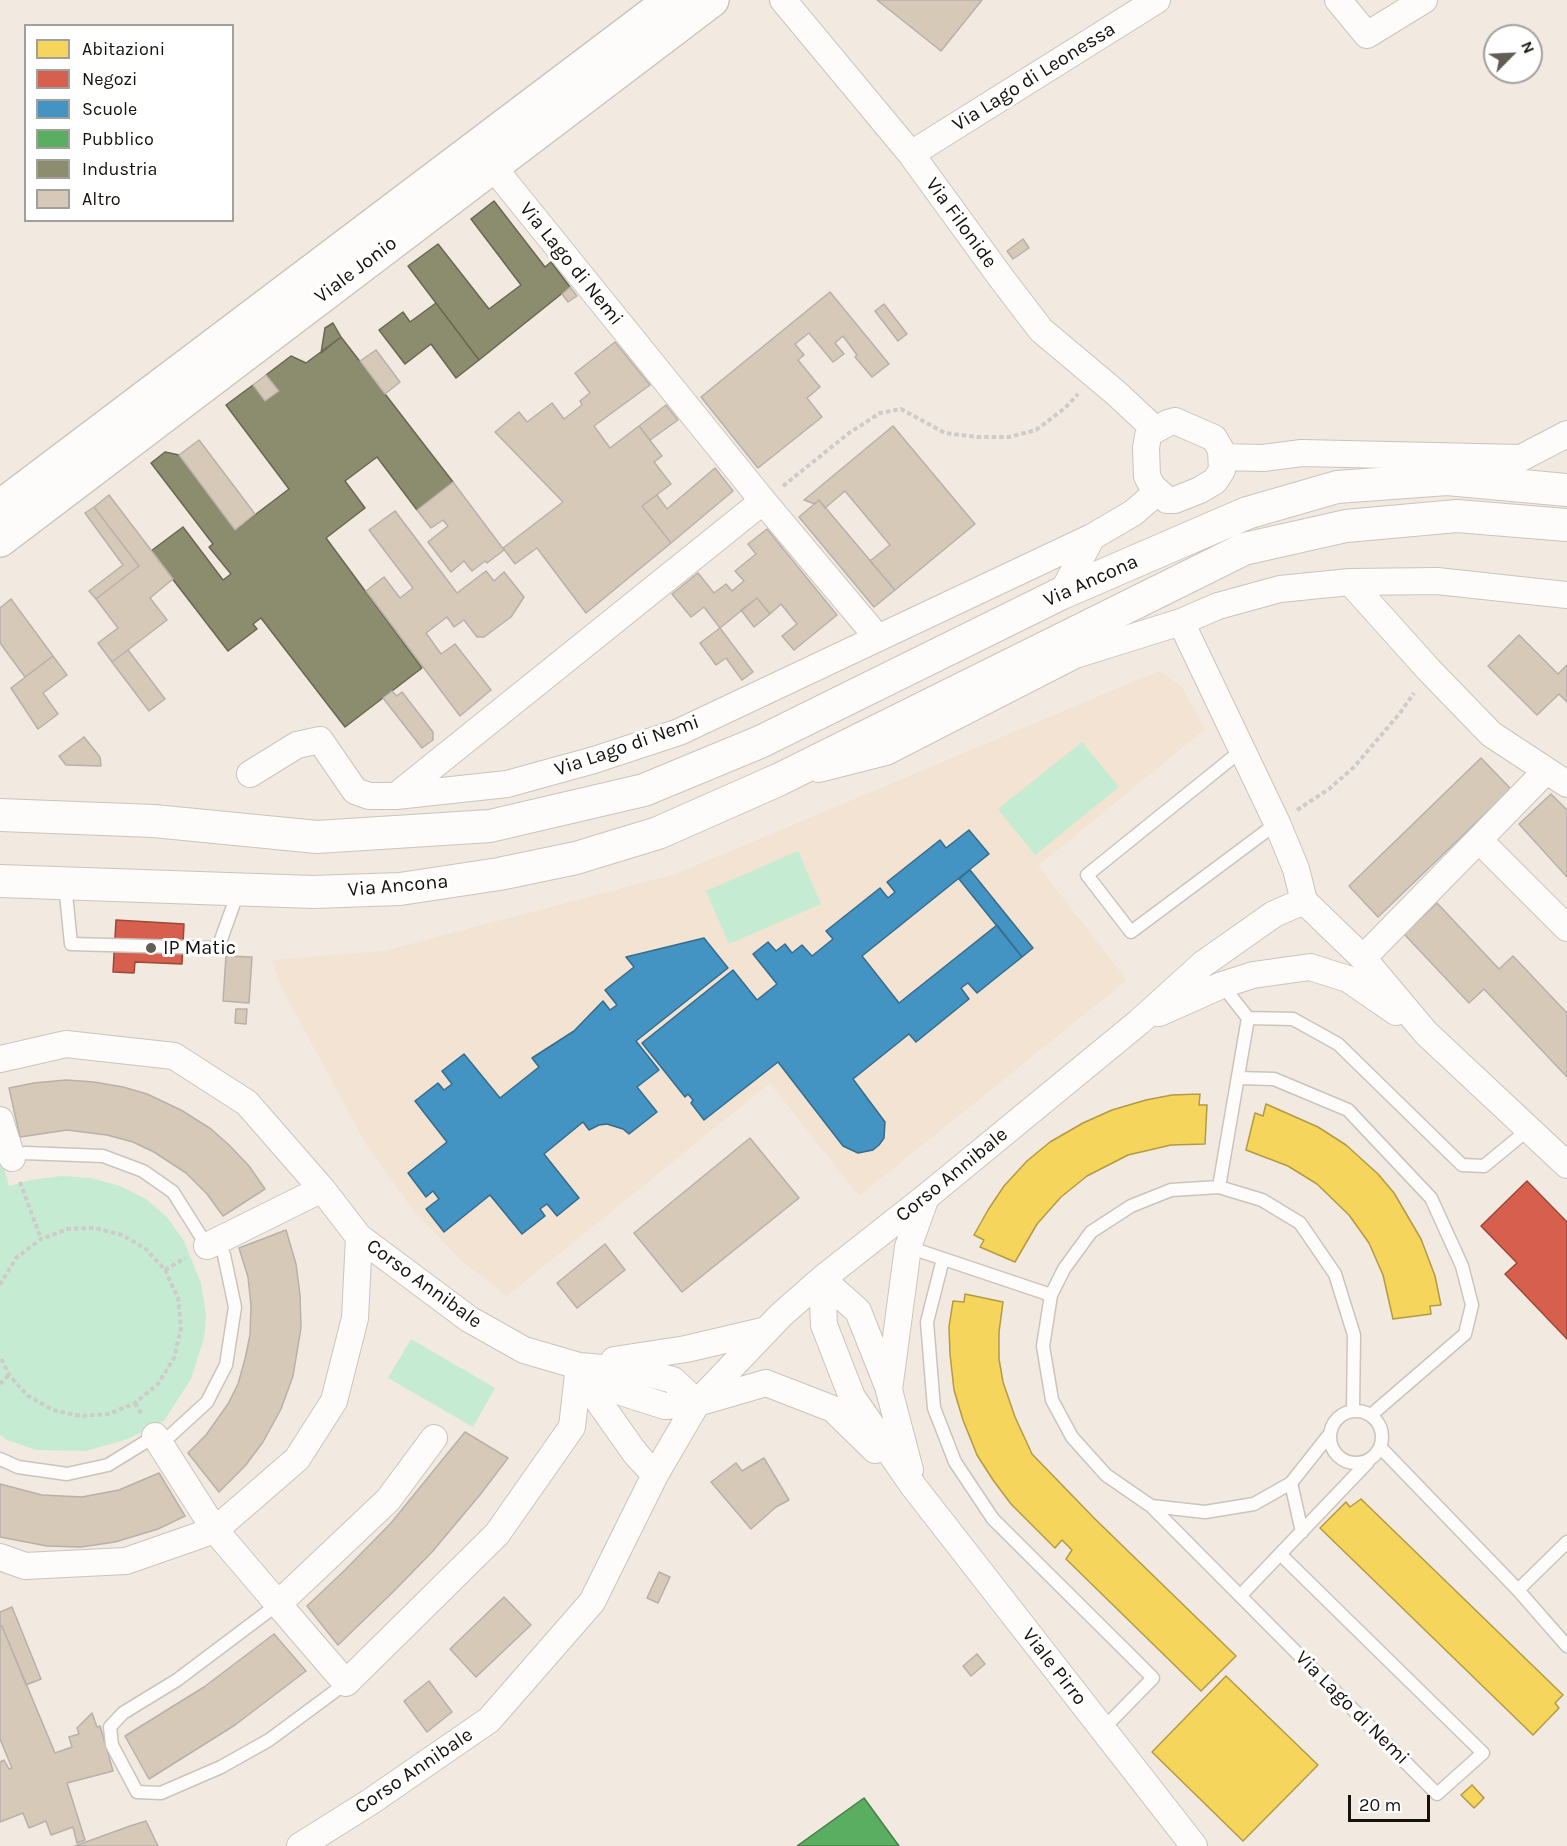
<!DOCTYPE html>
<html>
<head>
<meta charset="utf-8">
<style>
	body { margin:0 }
	#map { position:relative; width:1567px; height:1846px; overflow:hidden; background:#f2e9e0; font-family:Karla,sans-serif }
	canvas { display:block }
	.legend { position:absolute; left:24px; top:24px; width:210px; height:198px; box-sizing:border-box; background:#fff; border:2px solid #a2a09d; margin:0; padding:8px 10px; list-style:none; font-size:18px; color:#16110b }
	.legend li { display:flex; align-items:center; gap:12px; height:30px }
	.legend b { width:30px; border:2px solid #a2a09d }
	.north { position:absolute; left:1483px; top:24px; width:60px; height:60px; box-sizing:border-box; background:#fff; border:2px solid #a2a09d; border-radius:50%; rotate:66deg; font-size:16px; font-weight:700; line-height:24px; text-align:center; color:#16110b }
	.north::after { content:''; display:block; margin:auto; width:21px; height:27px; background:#635d56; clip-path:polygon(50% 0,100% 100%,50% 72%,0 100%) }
	.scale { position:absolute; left:1348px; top:1795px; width:82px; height:27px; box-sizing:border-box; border:3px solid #16110b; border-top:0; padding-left:8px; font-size:18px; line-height:21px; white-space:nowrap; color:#16110b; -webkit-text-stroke:4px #fff; paint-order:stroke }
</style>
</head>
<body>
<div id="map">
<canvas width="1567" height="1846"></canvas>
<ul class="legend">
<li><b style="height:16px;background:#f6d55c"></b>Abitazioni</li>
<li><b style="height:16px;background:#d6604d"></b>Negozi</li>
<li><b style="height:16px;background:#4393c3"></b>Scuole</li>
<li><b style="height:16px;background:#5aae61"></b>Pubblico</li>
<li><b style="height:16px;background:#8c8c6e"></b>Industria</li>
<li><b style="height:16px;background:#d7c9b8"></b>Altro</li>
</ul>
<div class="north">N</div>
<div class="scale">20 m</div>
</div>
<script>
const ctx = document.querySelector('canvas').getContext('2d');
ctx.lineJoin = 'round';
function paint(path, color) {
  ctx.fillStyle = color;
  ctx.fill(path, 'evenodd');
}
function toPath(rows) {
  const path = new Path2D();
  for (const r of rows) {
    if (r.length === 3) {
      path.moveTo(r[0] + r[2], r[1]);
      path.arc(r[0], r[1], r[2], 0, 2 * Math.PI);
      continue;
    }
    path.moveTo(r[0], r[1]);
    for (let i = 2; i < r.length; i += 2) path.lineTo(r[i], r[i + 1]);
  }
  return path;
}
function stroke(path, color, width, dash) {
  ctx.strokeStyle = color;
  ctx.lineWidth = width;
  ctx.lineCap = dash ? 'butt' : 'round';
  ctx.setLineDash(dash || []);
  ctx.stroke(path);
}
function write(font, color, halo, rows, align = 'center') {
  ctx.font = font + ' Karla,sans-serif';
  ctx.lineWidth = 6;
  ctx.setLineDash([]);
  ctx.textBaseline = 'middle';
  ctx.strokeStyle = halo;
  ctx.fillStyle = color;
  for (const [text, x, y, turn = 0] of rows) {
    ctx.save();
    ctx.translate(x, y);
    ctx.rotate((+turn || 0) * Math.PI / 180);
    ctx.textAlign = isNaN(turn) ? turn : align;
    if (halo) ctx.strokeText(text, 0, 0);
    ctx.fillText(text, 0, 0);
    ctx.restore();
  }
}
paint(toPath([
	[1159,671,1181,686,1205,729,1038,866,1127,980,859,1196,770,1083,507,1296,463,1262,413,1210,366,1144,281,987,272,960,384,951,676,874]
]), '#f2e3d2');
paint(toPath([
	[1082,742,1119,787,1035,855,998,809],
	[798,851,821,904,729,944,706,891],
	[0,1155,9,1186,31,1180,61,1176,91,1178,120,1186,146,1199,167,1217,184,1241,201,1283,206,1316,204,1338,191,1379,164,1421,128,1439,86,1451,36,1450,7,1440,0,1435],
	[411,1339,495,1388,473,1427,388,1378]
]), '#c5ecd2');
const homes = toPath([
	[1200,1094,1199,1105,1207,1105,1205,1144,1171,1145,1128,1155,1087,1176,1061,1197,1037,1224,1015,1262,980,1247,984,1240,974,1235,988,1210,1004,1186,1027,1161,1050,1142,1083,1123,1112,1110,1146,1100,1172,1095,1200,1094],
	[1266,1104,1318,1127,1346,1145,1378,1174,1394,1193,1421,1239,1435,1276,1441,1305,1430,1306,1431,1314,1393,1319,1383,1275,1369,1243,1349,1215,1317,1184,1288,1166,1246,1150,1255,1113,1263,1116,1266,1104],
	[965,1294,1003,1302,999,1332,999,1359,1003,1382,1015,1417,1032,1454,1095,1519,1236,1656,1201,1691,1066,1559,1072,1550,1062,1540,1055,1548,1011,1504,993,1480,977,1455,963,1420,954,1390,950,1354,949,1327,953,1301,964,1302,965,1294],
	[1361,1499,1563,1695,1555,1703,1559,1708,1533,1735,1320,1528,1346,1502,1350,1507,1361,1499],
	[1226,1676,1318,1765,1243,1841,1152,1752,1226,1676],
	[1472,1785,1484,1798,1474,1808,1461,1795,1472,1785]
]);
paint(homes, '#f6d55c');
stroke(homes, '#b39a44', 1.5);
const shops = toPath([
	[116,920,184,924,182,964,135,962,134,973,113,972,116,920],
	[1527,1181,1567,1222,1567,1339,1505,1274,1517,1263,1481,1226,1527,1181]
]);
paint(shops, '#d6604d');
stroke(shops, '#9c4839', 1.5);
const schools = toPath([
	[969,830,989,854,862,956,899,1003,997,925,1022,957,977,993,968,983,961,988,969,999,916,1042,909,1034,853,1079,885,1122,884,1138,879,1145,873,1150,858,1153,843,1146,778,1062,704,1120,691,1103,693,1100,688,1094,685,1097,642,1043,733,970,757,1000,777,984,753,954,768,942,776,951,785,944,792,953,802,945,812,956,833,939,826,931,880,888,888,898,895,892,887,882,940,840,946,848,969,830],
	[970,870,1033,948,1022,957,959,879,970,870],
	[704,938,728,968,636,1041,659,1070,637,1087,657,1112,629,1134,623,1129,607,1124,599,1125,589,1130,583,1122,544,1154,579,1198,557,1216,547,1204,540,1209,545,1216,522,1234,490,1195,444,1232,426,1209,439,1199,433,1191,426,1197,408,1173,447,1142,415,1101,438,1083,444,1090,452,1084,442,1071,464,1054,500,1098,539,1067,532,1058,574,1031,603,1001,610,1010,617,1005,605,990,634,967,626,957,704,938]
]);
paint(schools, '#4393c3');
stroke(schools, '#366c8c', 1.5);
const public = toPath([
	[864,1798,899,1846,797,1846,864,1798]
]);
paint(public, '#5aae61');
stroke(public, '#467f47', 1.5);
const industry = toPath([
	[494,201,545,267,551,262,570,287,479,360,408,266,438,244,489,309,521,285,471,219,494,201],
	[436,303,479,360,456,378,431,344,405,364,379,330,403,312,410,322,436,303],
	[333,323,341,337,321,353,325,328,333,323],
	[341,337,453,482,417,510,377,457,345,481,365,508,326,538,422,668,345,727,261,618,253,624,257,629,228,651,151,551,183,527,223,580,231,574,209,547,213,544,151,463,165,452,179,455,235,530,289,489,226,405,253,385,265,401,279,391,266,375,291,356,306,363,341,337]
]);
paint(industry, '#8c8c6e');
stroke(industry, '#696750', 1.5);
const building = toPath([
	[877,0,982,0,941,51,877,0],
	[1023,239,1029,248,1013,259,1007,251,1023,239],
	[570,287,577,296,568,302,562,294,570,287],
	[830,292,889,364,872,377,855,357,857,355,843,336,835,343,844,354,833,362,809,333,795,344,804,355,798,360,820,387,807,398,822,417,758,468,701,397,830,292],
	[884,304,907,334,898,341,875,311,884,304],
	[615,342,650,385,594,426,610,448,639,426,662,456,654,462,671,484,642,506,671,543,586,613,537,548,515,564,503,548,563,502,495,432,519,412,527,422,552,403,564,419,582,405,580,401,590,393,575,373,615,342],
	[376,350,400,382,385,394,360,361,376,350],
	[266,375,279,391,265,401,253,385,266,375],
	[666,405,678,420,650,440,639,426,666,405],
	[893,426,975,524,895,590,870,561,890,545,845,491,825,508,819,500,815,504,804,500,893,426],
	[199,440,255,514,235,530,179,455,199,440],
	[715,468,733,491,671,543,642,506,657,495,667,509,715,468],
	[453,482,504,550,487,563,485,561,472,571,464,561,451,572,428,542,448,526,443,520,431,528,417,510,453,482],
	[109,495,173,579,150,598,167,620,112,662,98,643,118,628,96,599,139,566,94,507,109,495],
	[819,500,895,590,874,607,799,517,819,500],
	[94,507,139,566,96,599,89,591,123,565,85,513,94,507],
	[395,511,457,593,486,571,494,581,504,572,524,597,511,617,484,637,477,637,464,620,454,627,447,617,426,633,441,654,455,644,491,690,460,716,366,591,384,577,400,598,413,588,369,530,395,511],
	[767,529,837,615,794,650,782,636,797,624,781,604,770,614,757,598,720,628,704,607,691,617,672,594,698,573,714,593,726,584,732,591,744,581,735,571,756,554,748,544,767,529],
	[757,598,770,614,754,627,741,610,757,598],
	[11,599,53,656,25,677,0,643,0,608,11,599],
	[720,628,753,672,742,680,726,658,716,665,700,643,720,628],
	[1519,635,1558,674,1567,665,1567,702,1559,694,1537,715,1488,666,1519,635],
	[128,650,165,699,149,711,112,662,128,650],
	[53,656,67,675,43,693,58,714,38,729,11,688,53,656],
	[392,691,397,696,402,692,433,732,433,740,422,748,383,698,392,691],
	[84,737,100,757,101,766,66,765,59,756,84,737],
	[1481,758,1511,789,1378,917,1349,886,1481,758],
	[1551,794,1567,810,1567,877,1519,824,1551,794],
	[1437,903,1499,969,1513,956,1567,1013,1567,1077,1484,989,1469,1003,1404,934,1437,903],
	[226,956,252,957,249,1003,223,1001,226,956],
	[236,1009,247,1009,246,1024,235,1023,236,1009],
	[66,1080,94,1082,123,1087,147,1094,181,1110,211,1129,229,1145,249,1166,265,1189,223,1216,207,1194,186,1173,154,1152,133,1142,107,1135,67,1130,20,1137,9,1088,34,1083,66,1080],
	[750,1138,799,1198,682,1292,634,1233,750,1138],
	[286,1230,296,1264,300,1295,301,1328,293,1376,281,1409,263,1442,245,1466,219,1492,188,1453,206,1435,228,1404,238,1384,245,1359,250,1335,251,1305,248,1277,239,1248,286,1230],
	[605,1244,625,1270,577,1308,557,1283,605,1244],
	[465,1432,508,1458,479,1496,432,1552,394,1591,338,1645,307,1606,344,1571,391,1523,465,1432],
	[764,1458,789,1500,776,1507,751,1529,711,1482,736,1463,742,1471,764,1458],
	[159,1473,185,1516,158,1529,115,1542,81,1547,47,1546,0,1537,0,1484,42,1495,82,1497,119,1490,159,1473],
	[659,1572,670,1577,658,1603,647,1598,659,1572],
	[504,1597,531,1625,476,1677,450,1649,504,1597],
	[12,1607,41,1679,26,1685,2,1626,0,1627,0,1612,12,1607],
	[2,1626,55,1753,72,1747,69,1737,79,1734,77,1728,92,1713,97,1727,100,1726,113,1771,67,1783,85,1840,77,1843,73,1827,51,1835,46,1821,29,1828,23,1813,0,1822,0,1762,4,1760,9,1769,12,1768,0,1739,0,1627,2,1626],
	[274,1634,306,1671,235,1725,149,1779,125,1736,204,1687,274,1634],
	[977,1654,985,1664,971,1676,963,1666,977,1654],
	[429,1681,452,1712,427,1732,404,1701,429,1681],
	[146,1821,158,1846,75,1846,130,1826,146,1821]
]);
paint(building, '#d7c9b8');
stroke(building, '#b8b1aa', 1.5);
const service = toPath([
	[1242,750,1087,875,1131,932,1277,823],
	[65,884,71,944,218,948,238,892],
	[1222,985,1248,1018,1293,1019,1338,1044,1462,1165,1484,1166,1529,1129],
	[1238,1078,1274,1079,1348,1110,1431,1198,1462,1266,1472,1305,1465,1334,1371,1415],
	[12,1158,25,1153,103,1156,143,1171,173,1192,207,1246],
	[1219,1187,1248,1018],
	[908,1247,1051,1295],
	[943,1259,927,1322,934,1408,955,1462,993,1519,1153,1678,1103,1729],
	[1356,1437,26],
	[1329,1435,1291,1483,1254,1504,1205,1512,1151,1506,1106,1475,1072,1437,1052,1400,1043,1346,1051,1295,1064,1269,1091,1232,1131,1206,1171,1190,1219,1187,1262,1200,1300,1223,1335,1274,1354,1335,1353,1410],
	[160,1445,207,1402,226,1365,235,1307,224,1255,217,1241],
	[1381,1448,1518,1590,1567,1646],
	[0,1459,18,1467,67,1474,108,1465,155,1436],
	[1291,1483,1302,1532],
	[1151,1506,1437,1794,1483,1753,1280,1554],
	[1518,1590,1567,1542],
	[1240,1596,1368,1462],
	[278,1604,177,1680,123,1713,110,1727,112,1745,137,1792,161,1793,221,1767,269,1740,346,1683]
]);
const minor = toPath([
	[783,0,911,154,1002,279,1041,330,1116,393,1146,421,1153,431],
	[1338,0,1367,35,1424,0],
	[911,154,1157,0],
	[493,167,763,501,878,638],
	[1175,421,1214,438,1221,450,1222,470,1215,481,1200,490,1175,500,1167,500,1152,486,1147,476,1146,448,1148,436,1153,431,1168,423,1175,421],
	[1222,457,1263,458,1302,453,1521,458,1567,434],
	[1350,582,1429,670,1491,734,1567,784],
	[1062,593,1092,537],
	[1181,622,1277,823,1296,869,1304,901,1363,958,1426,1033,1567,1165],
	[819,769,886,752,1075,655,1181,622,1218,606,1280,589,1350,582,1437,581,1567,595],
	[250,774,297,745,320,740,355,791,369,796,396,796,507,784,594,760,679,732,1092,537,1133,513,1148,500,1156,490],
	[396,796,763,501],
	[1479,840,1567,928],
	[1363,958,1546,771],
	[1159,1013,1222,985,1253,975,1310,967,1348,979,1396,1012],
	[0,1059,66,1044,174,1056,247,1103,322,1189,359,1237,469,1319,524,1350,579,1366,639,1371,673,1380,697,1403],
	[0,1120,12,1158],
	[207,1246,322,1189],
	[822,1279,824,1325,852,1397,914,1487,1194,1846],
	[822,1279,858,1311,889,1389],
	[614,1360,686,1349,767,1330],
	[581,1369,599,1402,635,1453,655,1475],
	[584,1369,624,1393,665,1406,697,1403,766,1383,833,1409,875,1450],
	[155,1436,215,1530,278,1604,388,1500,434,1438],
	[910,1470,889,1390,908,1247,926,1197],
	[0,1557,25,1566,126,1561,215,1530,297,1459,334,1401,355,1318,359,1237],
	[278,1604,346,1683,497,1534,572,1427,579,1366],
	[300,1846,370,1802,489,1720,592,1602,655,1475,697,1403,781,1315,822,1279,926,1197,1139,1022,1203,964,1274,914,1304,901]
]);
const tertiary = toPath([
	[0,815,154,821,317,837,490,826,644,790,760,742,1062,593,1247,513,1337,487,1447,479,1567,490],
	[0,881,313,892,400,889,499,874,576,858,658,833,778,780,1244,549,1346,526,1457,516,1567,525]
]);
const secondary = toPath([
	[0,507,671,0],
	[0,540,712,0]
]);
stroke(service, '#cbc4bd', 15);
stroke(minor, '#cbc4bd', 28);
stroke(tertiary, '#cbc4bd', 34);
stroke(secondary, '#cbc4bd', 36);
stroke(toPath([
	[783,486,849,433,880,413,901,409,945,433,977,437,1009,437,1036,430,1065,408,1078,394],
	[1297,810,1329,789,1354,767,1400,713,1414,693],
	[20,1182,41,1239],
	[165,1270,185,1258],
	[0,1285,16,1258,41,1239,68,1229,95,1228,122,1235,146,1249,165,1270,178,1298,181,1328,174,1358,158,1384,135,1403,109,1414,81,1416,53,1410,28,1396,9,1375,0,1356],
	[0,1384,9,1375],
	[135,1403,142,1415]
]), '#cecbc8', 4, [4.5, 3]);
stroke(service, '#fdfcfa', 12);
stroke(minor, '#fdfcfa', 26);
stroke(tertiary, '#fdfcfa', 32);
stroke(secondary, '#fdfcfa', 33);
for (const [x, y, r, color] of [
	[151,948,6,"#635d56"]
]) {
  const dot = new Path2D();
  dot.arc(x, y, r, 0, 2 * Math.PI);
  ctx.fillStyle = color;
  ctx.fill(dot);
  stroke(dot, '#fff', 2);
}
write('20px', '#16110b', '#fff', [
	["Via Lago di Leonessa",1034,77,-32],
	["Via Filonide",961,223,54],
	["Via Lago di Nemi",571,264,51],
	["Viale Jonio",356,270,-37],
	["Via Ancona",1091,581,-24],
	["Via Lago di Nemi",627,746,-19],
	["Via Ancona",398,886,-5],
	["Corso Annibale",952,1175,-39],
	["Corso Annibale",424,1284,36],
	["Viale Pirro",1054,1667,52],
	["Via Lago di Nemi",1352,1708,45],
	["Corso Annibale",414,1771,-34]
]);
write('20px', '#16110b', '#fff', [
	["IP Matic",163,948]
], 'left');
</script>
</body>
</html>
